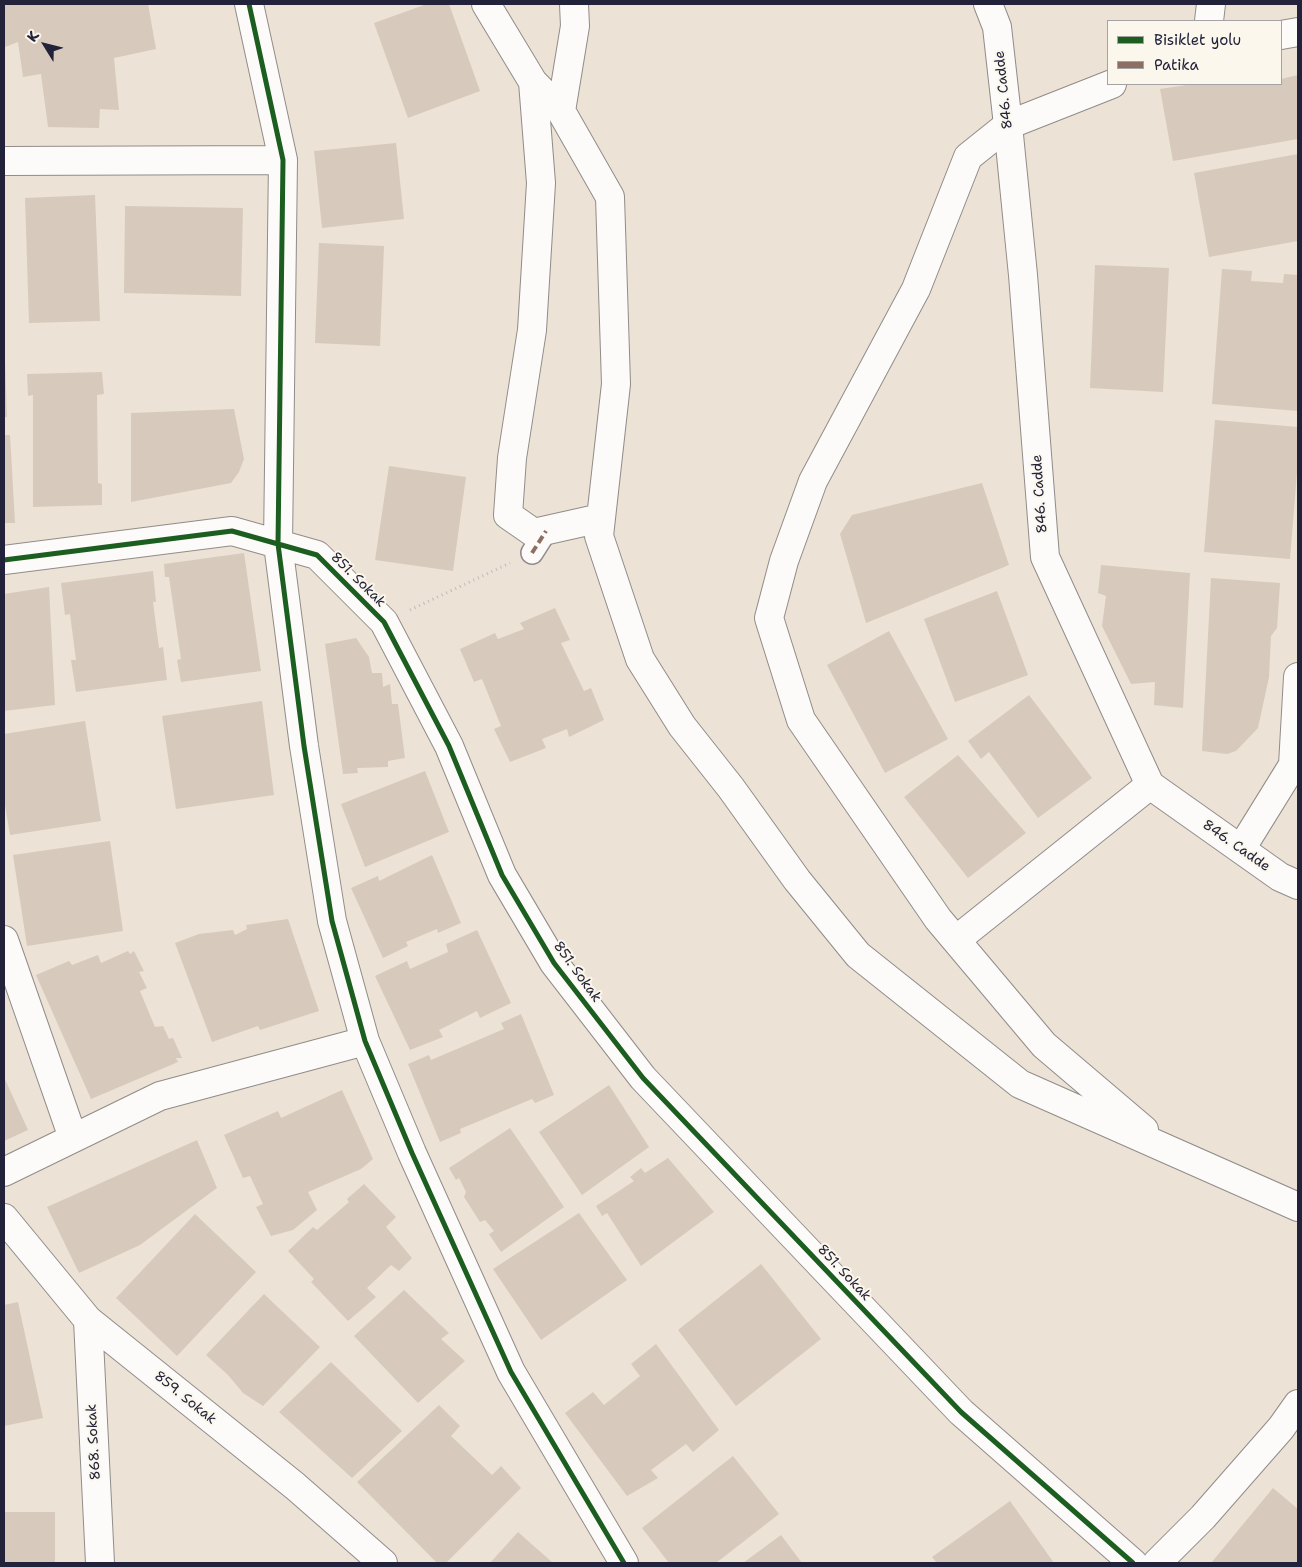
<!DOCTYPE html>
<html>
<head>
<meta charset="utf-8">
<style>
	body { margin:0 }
	#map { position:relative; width:1302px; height:1567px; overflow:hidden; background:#ece2d5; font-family:"Shantell Sans",sans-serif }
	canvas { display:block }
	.frame { position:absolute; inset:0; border:5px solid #22223b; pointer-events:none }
	.legend { position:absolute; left:1107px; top:20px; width:175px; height:65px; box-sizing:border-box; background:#fbf7ec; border:1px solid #a4a2a5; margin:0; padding:6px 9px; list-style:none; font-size:15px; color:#22223b }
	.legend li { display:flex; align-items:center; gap:10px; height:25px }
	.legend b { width:25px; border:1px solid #a4a2a5 }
	.north { position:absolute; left:20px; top:20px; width:50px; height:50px; -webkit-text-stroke:4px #fbf7ec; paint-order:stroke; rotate:306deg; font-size:14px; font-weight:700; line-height:20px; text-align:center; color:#22223b }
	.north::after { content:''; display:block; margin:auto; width:18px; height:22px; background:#22223b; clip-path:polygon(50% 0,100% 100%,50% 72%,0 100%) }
</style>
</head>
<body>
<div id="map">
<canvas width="1302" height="1567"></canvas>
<div class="frame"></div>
<ul class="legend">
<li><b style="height:6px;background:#1b5e20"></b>Bisiklet yolu</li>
<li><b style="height:6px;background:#8d6e63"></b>Patika</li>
</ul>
<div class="north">K</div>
</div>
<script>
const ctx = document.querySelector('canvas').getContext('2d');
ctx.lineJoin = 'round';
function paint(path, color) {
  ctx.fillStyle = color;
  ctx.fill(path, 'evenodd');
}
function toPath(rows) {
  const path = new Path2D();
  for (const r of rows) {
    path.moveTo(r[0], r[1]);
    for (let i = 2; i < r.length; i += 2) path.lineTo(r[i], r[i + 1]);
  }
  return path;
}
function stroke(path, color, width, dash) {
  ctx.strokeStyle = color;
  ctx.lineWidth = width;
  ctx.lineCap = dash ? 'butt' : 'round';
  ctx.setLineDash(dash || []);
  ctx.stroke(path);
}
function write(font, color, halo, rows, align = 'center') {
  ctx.font = font + ' "Shantell Sans",sans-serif';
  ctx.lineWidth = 4;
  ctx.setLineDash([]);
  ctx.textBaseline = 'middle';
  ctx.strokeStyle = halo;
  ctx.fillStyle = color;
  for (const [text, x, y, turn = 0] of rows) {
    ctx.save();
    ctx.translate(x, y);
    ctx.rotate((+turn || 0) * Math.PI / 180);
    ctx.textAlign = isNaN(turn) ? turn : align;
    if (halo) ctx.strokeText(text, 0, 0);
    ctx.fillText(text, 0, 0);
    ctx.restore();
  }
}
paint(toPath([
	[4,4,148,4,156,49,114,58,119,110,100,109,99,128,48,127,41,74,23,77,18,42,5,47],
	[427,4,449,4,480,91,408,118,374,23],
	[1298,75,1298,139,1173,161,1160,89,1193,84,1281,84,1281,79],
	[396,143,404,219,322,228,314,151],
	[1298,154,1298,241,1209,257,1194,173],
	[95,195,100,321,29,323,25,198],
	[125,206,243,208,241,296,124,293],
	[319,243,384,246,380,346,315,343],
	[1095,265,1169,268,1163,392,1090,388],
	[1222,269,1252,271,1251,281,1283,283,1284,274,1298,275,1298,411,1212,404],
	[4,330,7,417,4,417],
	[102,372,104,394,97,395,98,483,102,484,102,505,33,507,33,395,28,396,27,374],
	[234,409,244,459,239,472,231,483,131,502,131,413],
	[1215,420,1298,427,1298,460,1290,559,1204,552],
	[4,435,10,435,15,523,4,523],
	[389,466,466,477,453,571,375,560],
	[982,483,1009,565,866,623,840,534,852,515],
	[244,553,261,671,181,682,177,660,181,659,169,577,165,577,164,564],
	[1101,565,1190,573,1183,708,1154,705,1155,682,1131,684,1102,626,1106,596,1098,593],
	[153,571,156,602,153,602,159,648,163,647,167,680,76,692,71,660,76,660,70,614,65,615,61,583],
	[1211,578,1280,583,1277,628,1271,636,1269,677,1258,728,1236,751,1227,754,1202,751],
	[49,587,55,705,4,711,4,594],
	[997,591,1028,675,955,702,924,619],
	[555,608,570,640,561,643,584,691,591,688,604,720,569,737,567,729,542,739,546,748,510,762,494,729,501,726,482,679,474,682,460,649,495,633,498,639,524,629,520,623],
	[889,631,948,739,885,773,827,665],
	[356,638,369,657,372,673,382,673,383,687,390,684,392,704,398,704,405,758,388,761,388,767,357,768,358,773,343,774,325,644],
	[1029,695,1092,778,1038,818,989,752,981,759,968,741],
	[262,701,274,795,176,809,162,716],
	[85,721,101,821,10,835,4,799,4,734],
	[958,755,1026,833,968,878,904,797],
	[425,771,449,832,365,867,341,804],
	[110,841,123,931,27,946,13,855],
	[432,855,461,923,438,933,437,929,406,942,408,946,383,958,351,888,378,876,379,881],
	[288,919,319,1011,260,1030,258,1026,212,1042,175,943,199,934,233,930,235,935,247,929,246,925],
	[477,930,511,1003,480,1018,477,1011,439,1030,443,1037,410,1050,375,976,407,961,410,969,448,952,446,944],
	[128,951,130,954,134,951,144,971,139,972,147,988,140,991,155,1027,163,1026,169,1039,173,1038,182,1058,176,1058,178,1062,91,1099,36,975,69,961,72,965,98,955,101,963],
	[521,1014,554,1095,535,1103,532,1099,460,1129,461,1133,440,1142,408,1064,429,1055,431,1060,504,1029,501,1023],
	[4,1077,28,1130,4,1141],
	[609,1085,649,1147,582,1195,539,1132],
	[342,1090,373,1159,361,1169,308,1192,317,1210,293,1230,271,1236,256,1207,263,1204,250,1176,243,1178,224,1135,278,1111,281,1118],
	[510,1128,564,1207,501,1252,489,1234,494,1231,485,1220,480,1222,464,1197,466,1192,459,1178,456,1180,449,1168],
	[197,1140,217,1188,140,1245,79,1273,47,1207],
	[668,1158,714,1212,641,1266,607,1213,602,1216,596,1206,634,1181,630,1177,641,1168,645,1173],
	[364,1184,396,1217,386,1227,412,1258,399,1271,391,1265,367,1288,376,1297,348,1321,311,1282,314,1279,288,1251,313,1227,317,1230,349,1202,347,1199],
	[579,1213,627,1280,541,1340,493,1269],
	[195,1214,256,1272,177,1356,116,1298],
	[761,1264,821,1339,736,1406,678,1330],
	[404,1290,449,1333,441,1339,465,1361,418,1403,354,1336],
	[264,1294,320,1347,263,1406,243,1393,228,1375,206,1355],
	[18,1302,43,1418,4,1426,4,1305],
	[656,1344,719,1430,693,1452,686,1444,651,1470,658,1478,627,1496,565,1413,593,1392,604,1405,640,1376,631,1364],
	[331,1362,402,1431,352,1478,279,1412],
	[439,1405,460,1426,451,1436,492,1475,501,1466,521,1488,446,1563,437,1563,357,1482],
	[733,1456,779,1514,716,1563,669,1563,642,1528],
	[1273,1488,1298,1509,1298,1563,1211,1563],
	[1010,1501,1054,1563,937,1563,932,1557],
	[4,1512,55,1512,55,1563,4,1563],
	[518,1532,553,1563,490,1563],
	[781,1535,802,1563,743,1563]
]), '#d7cabc');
const pedestrian = toPath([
	[532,553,546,531]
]);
const minor = toPath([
	[249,4,283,160,278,544,304,746,332,921,365,1041,412,1153,511,1372,624,1563],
	[486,4,533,82,561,111,610,197,616,384,599,536,640,659,682,726,731,788,797,880,858,955,1020,1084,1298,1207],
	[1209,21,1211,4],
	[1281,35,1298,32],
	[533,82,541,183,532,330,512,458,508,515,534,533,601,518],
	[1112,84,1008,125,968,157,916,289,813,481,784,561,769,618,801,720,938,919,1044,1045,1144,1130],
	[561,111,575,26,574,4],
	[4,161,283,160],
	[4,560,232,531,317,555,384,622,449,746,502,875,554,963,643,1078,961,1412,1133,1563],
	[1293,765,1298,677],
	[1241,849,1293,765,1298,763],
	[4,940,73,1138],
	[956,940,1150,785],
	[4,1172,160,1096,365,1041],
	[4,1218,88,1320,295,1486,383,1563],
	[88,1320,100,1563],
	[1157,1563,1203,1517,1281,1428,1298,1404]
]);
const tertiary = toPath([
	[988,4,997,27,1008,125,1023,275,1045,557,1150,785,1280,877,1298,885]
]);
stroke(pedestrian, '#918c89', 24);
stroke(minor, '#918c89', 30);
stroke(tertiary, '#918c89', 30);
stroke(toPath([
	[410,610,510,563]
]), '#bdbbbc', 3, [1, 4]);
stroke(pedestrian, '#fcfbf9', 21);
stroke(minor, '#fcfbf9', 28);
stroke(tertiary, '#fcfbf9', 28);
stroke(toPath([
	[532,553,546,531]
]), '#8d6e63', 4, [8, 4]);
stroke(toPath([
	[249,4,283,160,278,544,304,746,332,921,365,1041,412,1153,511,1372,624,1563],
	[4,560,232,531,317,555,384,622,449,746,502,875,554,963,643,1078,961,1412,1133,1563]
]), '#1b5e20', 5);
write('14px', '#22223b', '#fbf7ec', [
	["846. Cadde",1004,90,-96],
	["846. Cadde",1040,494,-94],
	["851. Sokak",358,580,45],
	["846. Cadde",1236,846,35],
	["851. Sokak",577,972,54],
	["851. Sokak",844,1273,47],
	["859. Sokak",185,1398,39],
	["868. Sokak",94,1442,-93]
]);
</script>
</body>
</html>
